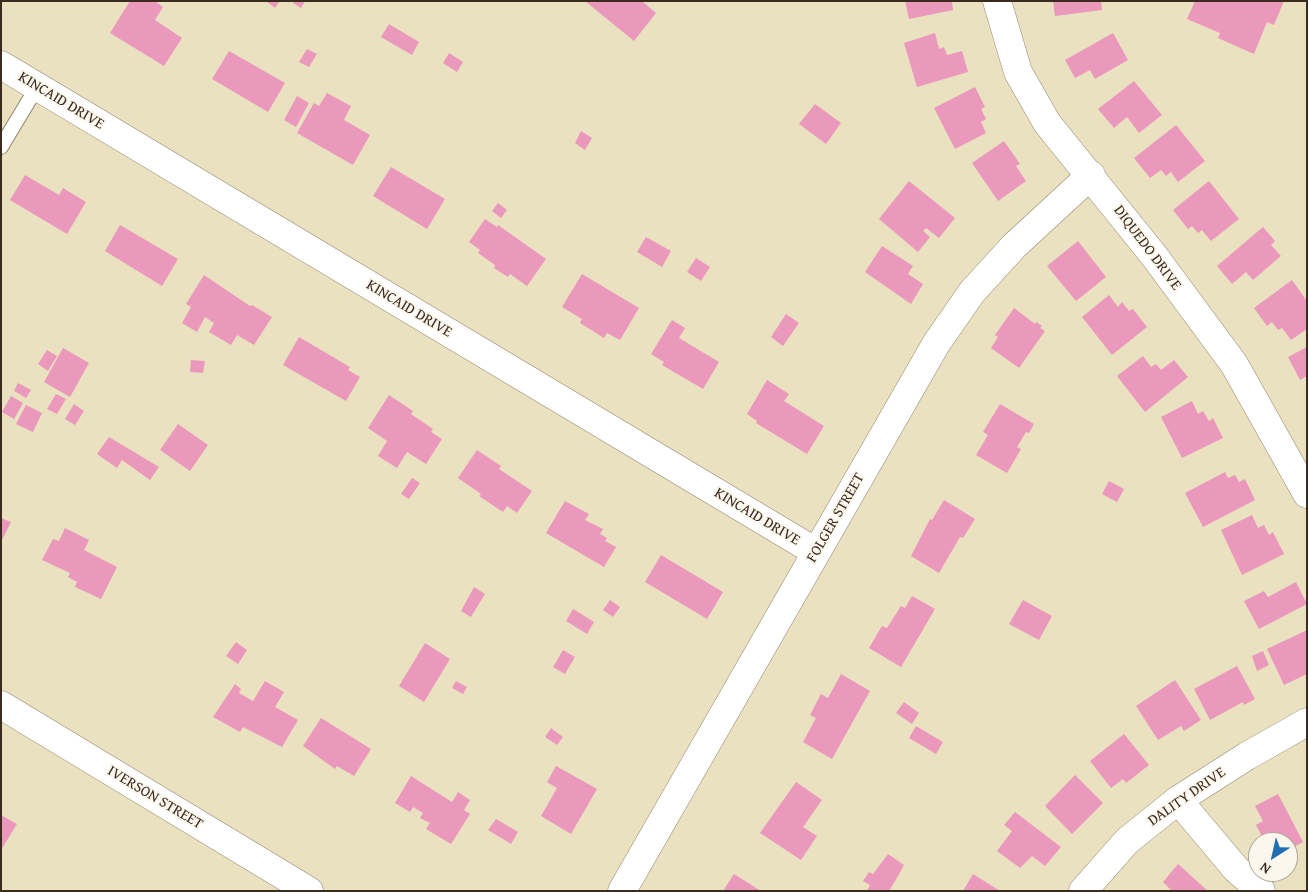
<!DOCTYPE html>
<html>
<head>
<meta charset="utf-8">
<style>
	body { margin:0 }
	#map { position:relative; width:1308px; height:892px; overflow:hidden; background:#eae1c0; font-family:"Gentium Book Plus",serif }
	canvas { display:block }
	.frame { position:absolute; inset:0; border:2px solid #3b2a1e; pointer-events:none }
	.north { position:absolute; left:1248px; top:832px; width:50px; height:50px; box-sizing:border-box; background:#fbf7ec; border:1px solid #aea59a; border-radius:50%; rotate:215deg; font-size:14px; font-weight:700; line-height:20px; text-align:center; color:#3b2a1e }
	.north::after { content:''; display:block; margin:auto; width:18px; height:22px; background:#1f6fb2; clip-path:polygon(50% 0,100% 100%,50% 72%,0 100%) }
</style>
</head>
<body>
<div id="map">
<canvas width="1308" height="892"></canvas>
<div class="frame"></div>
<div class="north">N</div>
</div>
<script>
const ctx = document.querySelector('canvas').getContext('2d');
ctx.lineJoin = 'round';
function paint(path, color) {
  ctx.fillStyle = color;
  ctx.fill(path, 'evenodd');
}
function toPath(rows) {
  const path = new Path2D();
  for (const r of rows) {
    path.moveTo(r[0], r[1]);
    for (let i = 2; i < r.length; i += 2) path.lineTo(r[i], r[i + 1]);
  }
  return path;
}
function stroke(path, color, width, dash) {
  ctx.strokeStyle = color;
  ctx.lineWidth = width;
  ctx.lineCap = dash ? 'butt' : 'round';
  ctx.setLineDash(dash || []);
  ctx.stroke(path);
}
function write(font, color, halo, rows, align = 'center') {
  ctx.font = font + ' "Gentium Book Plus",serif';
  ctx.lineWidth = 4;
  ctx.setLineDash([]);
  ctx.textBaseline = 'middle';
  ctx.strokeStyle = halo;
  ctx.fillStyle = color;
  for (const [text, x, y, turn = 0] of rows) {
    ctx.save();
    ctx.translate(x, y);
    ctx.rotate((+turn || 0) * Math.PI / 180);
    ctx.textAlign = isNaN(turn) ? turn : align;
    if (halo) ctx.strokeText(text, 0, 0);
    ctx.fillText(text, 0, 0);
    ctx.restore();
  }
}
paint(toPath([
	[130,1,155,1,163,7,155,20,182,38,164,66,110,33],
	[266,1,280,1,275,8],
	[294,1,305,1,301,8,293,3],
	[585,1,642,1,656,13,634,41],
	[905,1,952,1,953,10,909,19],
	[1053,1,1101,1,1102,10,1055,16],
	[1195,1,1284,1,1274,25,1267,22,1254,54,1218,38,1220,33,1187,19],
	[389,24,419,42,412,55,381,37],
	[935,33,939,49,944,47,947,55,962,51,968,72,917,87,904,43],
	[1113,33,1128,60,1095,79,1090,70,1075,78,1065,60],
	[307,49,317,54,309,67,299,62],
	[229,51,285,83,268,112,212,79],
	[449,53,463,62,457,72,443,63],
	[1134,81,1162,115,1139,133,1127,117,1114,128,1098,109],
	[975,87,985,107,981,109,986,119,981,122,986,133,955,149,934,108],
	[327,93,351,106,344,120,370,135,353,165,297,133,314,103,319,106],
	[297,96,309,103,296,127,284,120],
	[815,104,841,123,826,144,799,124],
	[1176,125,1205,161,1178,182,1171,172,1166,176,1161,170,1150,178,1134,158],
	[581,131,592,138,585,150,575,143],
	[1004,141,1020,164,1016,166,1026,181,998,201,972,163],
	[391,167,445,199,427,229,373,196],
	[25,175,59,195,63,188,86,202,67,234,10,200],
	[909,181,955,218,939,238,926,228,923,231,930,237,918,252,879,219],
	[1209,181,1239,219,1211,241,1202,230,1198,233,1192,226,1188,229,1173,210],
	[498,203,507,210,501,218,492,211],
	[485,219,497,227,498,225,546,259,527,286,510,274,508,277,494,268,495,265,478,253,480,250,469,242],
	[120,225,178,259,162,286,105,251],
	[1263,227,1275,241,1271,245,1281,256,1253,280,1246,272,1232,284,1217,266],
	[646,237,671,251,662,267,637,252],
	[1078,241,1106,277,1076,301,1047,266],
	[882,246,913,266,908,274,923,284,911,304,865,272],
	[696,258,710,267,701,281,687,272],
	[582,274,639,308,620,340,607,333,604,338,580,323,582,319,562,307],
	[204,275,250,306,252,305,272,317,254,345,237,335,231,345,209,332,214,323,205,317,197,332,182,323,191,307,186,304],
	[1292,280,1307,301,1307,329,1291,340,1282,328,1278,330,1272,322,1267,326,1254,308],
	[1109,295,1118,307,1122,302,1129,311,1133,309,1147,327,1112,355,1082,317],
	[1014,308,1035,324,1036,322,1042,326,1040,328,1045,331,1019,368,991,348,998,337,995,335],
	[786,314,799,323,783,346,771,337],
	[672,320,685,328,679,338,719,362,703,389,662,365,664,362,651,354],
	[299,337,350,367,348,370,360,377,346,401,283,365],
	[1307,347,1307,376,1300,380,1288,357],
	[63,348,89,363,70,397,44,382],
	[47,350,57,356,48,371,38,364],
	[1143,356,1151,367,1156,364,1161,370,1174,360,1188,377,1145,412,1117,376],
	[191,360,205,361,203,373,190,372],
	[767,380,789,394,784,401,824,426,807,454,756,423,757,421,747,414],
	[18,383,31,390,26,398,14,391],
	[56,394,66,399,57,414,47,409],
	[389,395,413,411,411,414,433,429,431,432,442,439,426,464,407,452,397,468,378,456,387,441,368,428],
	[11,396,23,403,14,419,2,412],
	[1192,401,1198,414,1203,411,1209,421,1213,418,1223,438,1182,458,1161,417],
	[74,404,84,411,75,425,65,419],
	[1000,404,1034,424,1029,433,1026,432,1017,447,1021,449,1007,473,976,455,988,435,983,432],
	[26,405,42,413,33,432,16,424],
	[178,424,208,445,190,471,160,450],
	[109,437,159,467,150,480,122,460,117,468,97,454],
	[477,450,501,466,499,469,532,491,517,513,507,506,503,512,479,496,481,494,458,478],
	[1225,472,1228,478,1235,475,1239,482,1245,479,1255,500,1203,527,1185,493],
	[412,478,420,483,409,499,401,494],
	[1109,481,1124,489,1117,502,1102,494],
	[944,500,975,519,963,538,960,537,939,573,911,556,930,519,932,520],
	[565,501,589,514,585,520,603,529,600,534,607,538,605,541,616,547,604,567,546,533],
	[1252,515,1258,528,1264,525,1269,535,1273,532,1284,554,1242,575,1221,530],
	[1,518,11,522,1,542],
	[65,528,89,540,84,550,117,567,101,599,75,587,77,582,68,577,70,573,42,560,53,539,59,541],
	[661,555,723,592,707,619,645,582],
	[1296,582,1307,604,1259,629,1244,601,1264,591,1268,597],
	[474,587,485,594,471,617,461,611],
	[912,596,935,609,901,667,869,648,882,626,887,628,901,606,905,608],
	[610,600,620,607,613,617,603,610],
	[1023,600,1052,616,1039,640,1009,624],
	[573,609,594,622,587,634,566,621],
	[1307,630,1307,674,1284,685,1267,649],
	[236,642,247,650,238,664,226,656],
	[425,643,450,659,424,702,399,686],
	[563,650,575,657,565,674,553,667],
	[1263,651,1269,665,1257,671,1252,656],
	[1237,666,1255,699,1244,705,1243,702,1210,720,1194,689],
	[841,674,870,691,832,759,803,742,816,718,810,715,821,694,828,698],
	[1175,680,1201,720,1184,731,1181,726,1158,740,1136,706],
	[265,681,284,692,275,707,298,720,282,747,243,727,240,732,213,717,235,684,241,689,239,693,253,701],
	[456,681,467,687,463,694,452,688],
	[904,702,919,713,912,724,896,713],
	[321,718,371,749,354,776,337,766,335,769,303,746],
	[916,726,943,742,936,754,909,738],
	[551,728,563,737,557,745,545,737],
	[1124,734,1149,765,1126,783,1123,779,1111,788,1090,761],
	[556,766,597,789,571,834,541,816,557,788,547,782],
	[1075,775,1103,803,1072,834,1045,806],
	[411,776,452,802,458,792,470,800,464,810,470,814,451,844,426,829,430,823,420,818,423,813,413,807,410,812,395,803],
	[796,782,822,800,803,827,817,836,801,860,760,833],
	[1278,794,1303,842,1288,850,1288,842,1265,842,1256,825,1263,821,1255,806],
	[1015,812,1061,847,1045,866,1032,856,1020,868,997,851,1012,831,1004,825],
	[1,815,17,824,1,850],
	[496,819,518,832,511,844,488,830],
	[888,854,904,865,898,876,889,891,867,891,870,885,863,881,869,872,873,874],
	[1178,864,1208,891,1172,891,1163,882],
	[734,874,761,891,723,891],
	[973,874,1000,891,963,891]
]), '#eb98bd');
const lane = toPath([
	[1,147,37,87]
]);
const street = toPath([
	[997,1,1018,72,1047,123,1155,257,1234,364,1307,494],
	[1,65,816,552],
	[1,705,309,891],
	[1178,800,1236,869,1261,891],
	[622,891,936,344,972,292,1014,246,1091,175],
	[1083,891,1127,841,1178,800,1247,756,1307,722]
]);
stroke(lane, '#92866f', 16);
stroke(street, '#92866f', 29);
stroke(lane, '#fff', 14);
stroke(street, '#fff', 28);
write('15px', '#3b2a1e', '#fbf7ec', [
	["KINCAID DRIVE",61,101,31],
	["DIQUEDO DRIVE",1147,248,53],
	["KINCAID DRIVE",409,309,31],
	["KINCAID DRIVE",757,517,31],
	["FOLGER STREET",836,518,-60],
	["DALITY DRIVE",1187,797,-35],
	["IVERSON STREET",155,798,31]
]);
</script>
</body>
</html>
